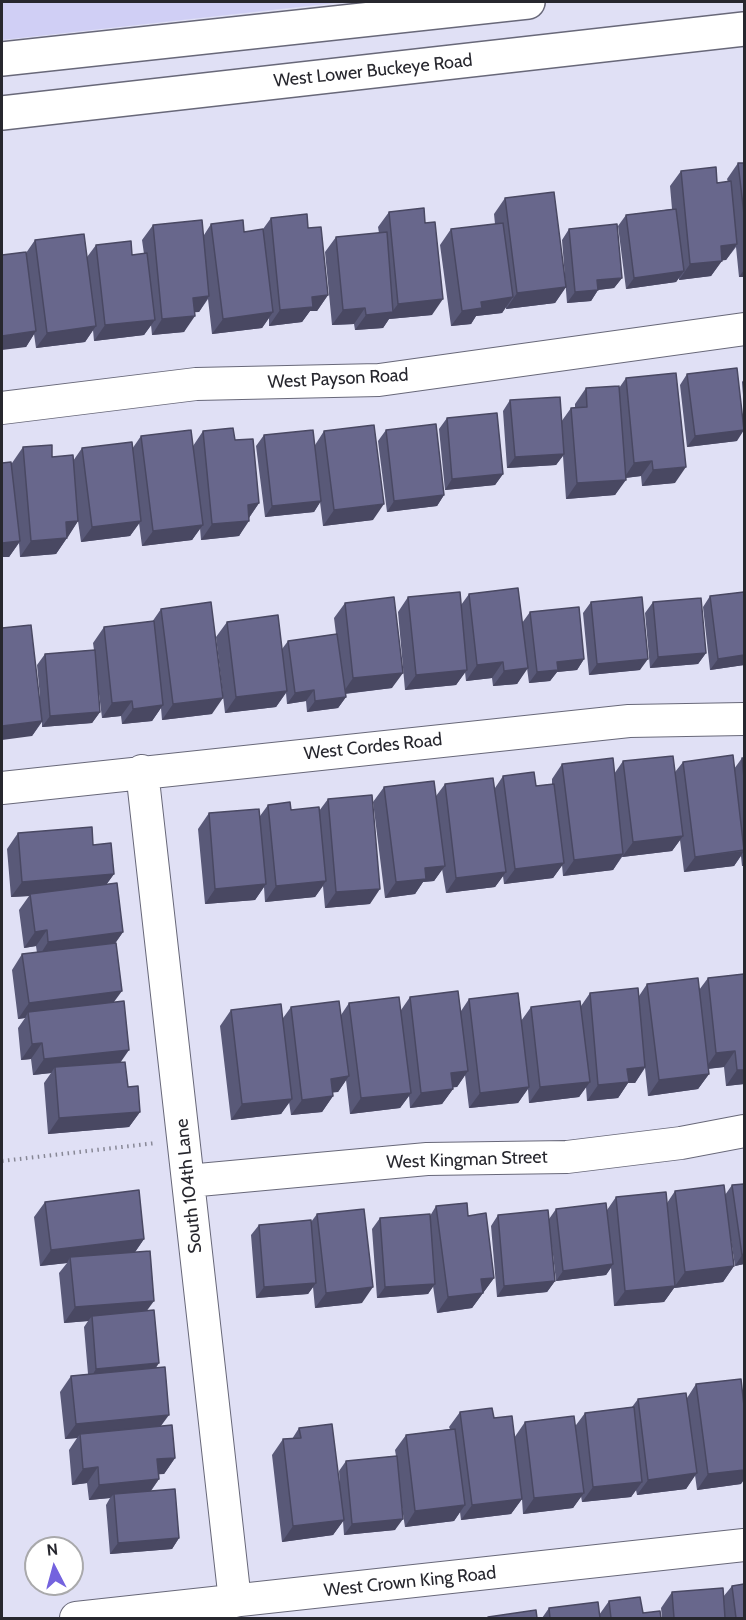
<!DOCTYPE html>
<html>
<head>
<meta charset="utf-8">
<style>
	body { margin:0 }
	#map { position:relative; width:746px; height:1620px; overflow:hidden; background:#e0e0f5; font-family:Cabin,sans-serif }
	canvas { display:block }
	.frame { position:absolute; inset:0; border:3px solid #27272e; pointer-events:none }
	.north { position:absolute; left:24px; top:1536px; width:60px; height:60px; box-sizing:border-box; background:#fff; border:2px solid #a9a9ab; border-radius:50%; rotate:354deg; font-size:16px; font-weight:700; line-height:24px; text-align:center; color:#27272e }
	.north::after { content:''; display:block; margin:auto; width:21px; height:27px; background:#7463de; clip-path:polygon(50% 0,100% 100%,50% 72%,0 100%) }
</style>
</head>
<body>
<div id="map">
<canvas width="746" height="1620"></canvas>
<div class="frame"></div>
<div class="north">N</div>
</div>
<script>
const ctx = document.querySelector('canvas').getContext('2d');
ctx.lineJoin = 'round';
function paint(path, color) {
  ctx.fillStyle = color;
  ctx.fill(path, 'evenodd');
}
function toPath(rows) {
  const path = new Path2D();
  for (const r of rows) {
    path.moveTo(r[0], r[1]);
    for (let i = 2; i < r.length; i += 2) path.lineTo(r[i], r[i + 1]);
  }
  return path;
}
function stroke(path, color, width, dash) {
  ctx.strokeStyle = color;
  ctx.lineWidth = width;
  ctx.lineCap = dash ? 'butt' : 'round';
  ctx.setLineDash(dash || []);
  ctx.stroke(path);
}
function write(font, color, halo, rows, align = 'center') {
  ctx.font = font + ' Cabin,sans-serif';
  ctx.lineWidth = 6;
  ctx.setLineDash([]);
  ctx.textBaseline = 'middle';
  ctx.strokeStyle = halo;
  ctx.fillStyle = color;
  for (const [text, x, y, turn = 0] of rows) {
    ctx.save();
    ctx.translate(x, y);
    ctx.rotate((+turn || 0) * Math.PI / 180);
    ctx.textAlign = isNaN(turn) ? turn : align;
    if (halo) ctx.strokeText(text, 0, 0);
    ctx.fillText(text, 0, 0);
    ctx.restore();
  }
}
paint(toPath([
	[2,2,344,2,2,40]
]), '#d0cff5');
const minor = toPath([
	[2,408,196,384,379,380,744,329],
	[142,771,235,1601],
	[2,788,629,721,744,719],
	[188,1181,427,1159,567,1157,681,1143,744,1131],
	[76,1618,744,1545]
]);
const secondary = toPath([
	[2,59,528,2],
	[2,113,744,29]
]);
stroke(minor, '#686879', 34);
stroke(secondary, '#686879', 36);
stroke(toPath([
	[2,1161,156,1143]
]), '#878795', 4, [1.5, 4.5]);
stroke(minor, '#fff', 32);
stroke(secondary, '#fff', 33);
paint(toPath([
	[738,163,744,163,744,277,739,277,736,247,726,260,722,260,711,276,679,280,679,278,676,282,626,289,618,226,626,215,672,209,670,186,681,171,717,183,728,182,727,179],
	[505,198,566,287,555,303,506,309,506,307,502,313,476,316,471,324,451,326,440,245,451,229,495,224,494,214],
	[389,212,432,315,389,319,383,328,355,330,354,324,332,325,325,252,336,237,379,233,378,227],
	[271,218,308,228,328,295,317,311,310,311,302,322,269,326,269,318,262,328,212,334,208,299,199,312,194,312,184,332,152,335,151,325,144,335,94,341,93,330,85,342,36,348,34,334,26,347,26,253,35,240,87,257,96,245,132,255,144,254,142,240,153,225,204,235,211,224,244,232,263,229],
	[569,229,622,278,614,288,598,290,591,301,567,303,562,240],
	[687,374,737,441,687,447,680,385],
	[626,378,675,483,642,486,641,476,626,478,615,495,566,499,563,456,556,465,507,468,503,411,510,400,561,422,571,408,575,408,575,404,586,388,619,388],
	[744,379,744,408,742,382],
	[447,418,503,474,495,485,445,490,439,429],
	[386,430,444,495,437,506,387,512,378,441],
	[203,431,235,440,259,503,249,518,239,536,201,540,200,528,192,540,142,546,139,523,130,536,81,542,78,521,56,554,20,557,19,543,9,557,2,557,2,463,12,463,23,447,52,457,73,461,82,448,132,449,141,436,193,446],
	[324,431,373,520,323,526,320,502,314,512,265,517,256,446,264,435,315,445],
	[744,592,744,665,710,670,703,607,710,596],
	[469,594,522,623,530,612,584,659,577,670,557,672,550,681,529,683,527,668,517,684,493,686,492,678,466,681,465,672,456,685,405,690,398,612,408,597,461,605],
	[591,602,640,670,589,675,583,613],
	[653,602,706,653,698,664,650,668,645,613],
	[345,603,392,688,345,694,346,697,338,708,307,712,306,701,287,704,286,693,276,707,225,713,216,637,227,622,282,649,288,641,336,634,334,618],
	[161,609,212,714,162,720,161,708,152,721,122,724,121,716,102,718,98,686,100,712,92,723,42,727,42,722,32,736,40,697,37,665,45,654,94,650,93,643,104,627,152,622],
	[742,758,744,758,744,866,742,866,741,856,734,866,684,872,680,840,672,851,622,857,613,870,563,876,562,865,553,878,504,884,503,876,495,887,446,893,442,869,434,881,423,882,415,894,385,898,373,802,384,787,436,796,445,784,495,788,503,776,536,786,552,784,552,779,562,764,614,774,623,761,675,772,683,762,734,769],
	[328,799,370,904,325,908,323,886,315,897,265,902,264,887,255,900,205,904,198,829,209,813,260,816,268,805,291,810,319,811],
	[18,833,93,845,114,874,106,885,123,932,115,943,114,1002,121,1062,128,1087,140,1112,129,1127,48,1134,44,1083,51,1073,33,1075,31,1059,21,1060,18,1028,25,1018,18,1019,12,970,22,954,37,953,36,946,24,948,19,910,29,896,11,897,7,849],
	[744,974,744,1084,726,1086,724,1067,708,1069,709,1074,698,1089,648,1096,645,1068,635,1083,628,1083,618,1098,587,1101,586,1087,579,1097,529,1103,528,1089,518,1103,469,1108,465,1075,457,1087,453,1087,453,1089,442,1104,410,1108,409,1096,400,1108,350,1114,346,1080,338,1092,333,1092,333,1096,322,1112,291,1115,289,1102,281,1114,231,1120,220,1026,231,1010,283,1018,291,1007,341,1015,349,1003,401,1010,410,997,461,1011,469,999,521,1021,531,1007,581,1006,590,993,639,996,647,984,699,990,708,978],
	[732,1185,744,1264,735,1266,728,1221,734,1266,723,1282,674,1288,664,1302,614,1306,611,1268,606,1275,556,1281,552,1246,555,1281,547,1292,497,1297,491,1226,498,1215,549,1219,556,1209,607,1210,616,1197,667,1203,675,1191,725,1195],
	[45,1202,144,1239,135,1252,156,1367,161,1426,175,1458,164,1474,159,1474,159,1479,151,1491,179,1538,172,1549,110,1554,106,1505,110,1498,89,1500,87,1483,72,1485,69,1450,77,1438,65,1439,60,1392,71,1376,88,1374,84,1327,88,1321,64,1323,59,1273,67,1263,40,1266,34,1217],
	[436,1206,468,1216,494,1278,472,1308,437,1313,433,1286,428,1294,377,1298,372,1229,380,1218,430,1216],
	[317,1214,362,1303,315,1308,313,1287,308,1294,256,1298,251,1235,259,1225,311,1222],
	[696,1384,741,1484,697,1490,695,1475,686,1489,637,1495,636,1490,631,1497,582,1502,581,1496,573,1508,523,1514,522,1499,511,1514,461,1520,460,1512,454,1521,405,1527,401,1501,395,1530,344,1535,343,1521,333,1535,282,1542,272,1455,283,1439,292,1439,299,1428,340,1488,339,1471,346,1461,396,1456,395,1450,406,1435,450,1429,449,1427,460,1412,494,1418,514,1438,525,1422,576,1425,585,1413,632,1407,638,1399,687,1398],
	[732,1586,744,1618,662,1618,661,1608,672,1592,723,1597],
	[609,1601,643,1613,661,1618,542,1618,549,1608,599,1615]
]), '#595978');
paint(toPath([
	[737,244,726,260,710,262,721,246],
	[722,261,711,276,679,280,690,264],
	[744,270,744,277,739,277],
	[684,271,676,282,626,289,634,278],
	[622,278,614,288,589,291,597,280],
	[566,287,555,303,506,309,517,293],
	[598,290,591,301,567,303,575,292],
	[328,295,317,311,310,311,302,322,269,326,280,310,312,297],
	[209,296,199,312,182,313,193,298],
	[513,297,502,313,476,316,471,324,451,326,462,311,481,302],
	[443,299,432,315,389,319,383,328,355,330,366,315,392,312,398,304],
	[365,308,354,324,332,325,343,310],
	[273,312,262,328,212,334,223,319],
	[195,316,184,332,152,335,162,319],
	[155,320,144,335,94,341,105,325],
	[96,326,85,342,36,348,47,333],
	[36,331,26,347,2,350,2,336],
	[744,430,737,441,687,447,695,436],
	[564,454,556,465,507,468,515,457],
	[652,461,641,476,624,478,634,463],
	[686,467,675,483,642,486,653,470],
	[503,474,495,485,445,490,452,479],
	[626,480,615,495,566,499,577,483],
	[444,495,437,506,387,512,394,501],
	[321,501,314,512,265,517,272,506],
	[259,503,248,519,248,505],
	[384,504,373,520,323,526,334,510],
	[78,521,68,537,55,538,66,522],
	[141,521,130,536,81,542,92,527],
	[249,521,239,536,201,540,212,524],
	[203,525,192,540,142,546,153,531],
	[67,538,56,554,20,557,31,541],
	[20,541,9,557,2,557,2,543],
	[706,653,698,664,650,668,658,657],
	[744,655,744,665,710,670,718,659],
	[584,659,577,670,557,672,550,681,529,683,537,672,557,662],
	[648,659,640,670,589,675,597,664],
	[503,662,492,678,466,681,477,665],
	[528,668,517,684,493,686,504,671],
	[467,670,456,685,405,690,416,675],
	[403,673,392,688,342,694,353,678],
	[314,690,306,701,287,704,295,693],
	[287,691,276,707,225,713,236,697],
	[346,697,338,708,307,712,315,701],
	[223,698,212,714,162,720,173,704],
	[132,701,121,716,102,718,112,703],
	[163,705,152,721,122,724,133,709],
	[100,712,92,723,42,727,50,716],
	[42,721,32,736,2,740,2,726],
	[683,836,672,851,622,857,633,842],
	[744,851,734,866,684,872,695,857],
	[623,854,613,870,563,876,574,860],
	[564,863,553,878,504,884,515,869],
	[445,866,434,881,423,882,415,894,385,898,396,882,425,868],
	[506,872,495,887,446,893,456,878],
	[114,874,103,889,30,894,29,896,11,897,22,882],
	[326,881,315,897,265,902,276,886],
	[266,884,255,900,205,904,215,889],
	[380,889,370,904,325,908,336,892],
	[47,930,36,946,24,948,35,932],
	[123,932,112,948,38,958,48,942],
	[122,991,111,1006,28,1012,25,1018,18,1019,29,1003],
	[42,1043,31,1059,21,1060,32,1044],
	[129,1050,118,1066,55,1067,51,1073,33,1075,44,1059],
	[735,1051,724,1067,705,1069,716,1053],
	[645,1067,635,1083,628,1083,618,1098,587,1101,598,1085,627,1069],
	[737,1070,744,1070,744,1084,726,1086],
	[468,1071,457,1087,440,1089,451,1073],
	[709,1074,698,1089,648,1096,659,1080],
	[349,1076,338,1092,320,1094,331,1079],
	[590,1082,579,1097,529,1103,540,1087],
	[529,1087,518,1103,469,1108,480,1093],
	[453,1089,442,1104,410,1108,421,1093],
	[411,1093,400,1108,350,1114,361,1098],
	[333,1096,322,1112,291,1115,302,1100],
	[292,1099,281,1114,231,1120,242,1104],
	[140,1112,129,1127,48,1134,59,1118],
	[144,1239,133,1255,70,1257,67,1263,40,1266,51,1250],
	[744,1254,744,1264,735,1266,742,1255],
	[613,1264,606,1275,556,1281,563,1271],
	[734,1266,723,1282,674,1288,664,1302,614,1306,625,1291,675,1286,685,1272],
	[494,1278,472,1308,437,1313,448,1297,481,1279],
	[555,1281,547,1292,497,1297,504,1286],
	[316,1283,308,1294,256,1298,264,1287],
	[435,1284,428,1294,377,1298,385,1287],
	[373,1287,362,1303,315,1308,326,1293],
	[154,1301,143,1316,92,1316,88,1321,64,1323,75,1307],
	[159,1363,152,1374,89,1380,96,1369],
	[169,1415,158,1430,80,1434,77,1438,65,1439,76,1424],
	[175,1458,164,1474,147,1475,157,1459],
	[98,1467,87,1483,72,1485,83,1469],
	[744,1470,744,1480,741,1484,697,1490,708,1474],
	[697,1473,686,1489,637,1495,648,1480],
	[159,1479,148,1494,114,1494,110,1498,89,1500,99,1485],
	[642,1482,631,1497,582,1502,593,1487],
	[584,1493,573,1508,523,1514,534,1498],
	[522,1499,511,1514,461,1520,472,1505],
	[465,1505,454,1521,405,1527,415,1511],
	[403,1519,395,1530,344,1535,352,1524],
	[344,1520,333,1535,282,1542,293,1526],
	[179,1538,172,1549,110,1554,118,1543]
]), '#494862');
const building = toPath([
	[738,163,744,163,744,214,738,163],
	[716,167,717,183,731,181,737,244,721,246,722,261,690,264,681,171,716,167],
	[554,192,566,287,517,293,505,198,554,192],
	[424,208,425,223,435,222,443,299,398,304,389,212,424,208],
	[676,209,684,271,634,278,626,215,676,209],
	[307,214,308,228,321,227,328,295,312,297,313,307,280,310,271,218,307,214],
	[202,220,209,296,193,298,195,316,162,319,153,225,202,220],
	[243,220,244,232,263,229,273,312,223,319,211,224,243,220],
	[503,223,513,297,481,302,482,308,462,311,451,229,503,223],
	[617,224,622,278,597,280,598,290,575,292,569,229,617,224],
	[387,232,393,312,366,315,365,308,343,310,336,237,387,232],
	[84,234,96,326,47,333,35,240,84,234],
	[131,241,132,255,147,253,155,320,105,325,96,245,131,241],
	[26,252,36,331,2,336,2,255,26,252],
	[737,368,744,430,695,436,687,374,737,368],
	[676,373,686,467,653,470,652,461,634,463,626,378,676,373],
	[619,386,626,480,577,483,571,408,587,407,586,388,619,386],
	[560,397,564,454,515,457,510,400,560,397],
	[497,413,503,474,452,479,447,418,497,413],
	[436,424,444,495,394,501,386,430,436,424],
	[374,425,384,504,334,510,324,431,374,425],
	[233,428,235,440,253,439,259,503,248,505,249,521,212,524,203,431,233,428],
	[191,430,203,525,153,531,141,436,191,430],
	[313,430,321,501,272,506,264,435,313,430],
	[132,442,141,521,92,527,82,448,132,442],
	[52,445,52,457,73,455,78,521,66,522,67,538,31,541,23,447,52,445],
	[11,462,20,541,2,543,2,463,11,462],
	[518,588,528,668,504,671,503,662,477,665,469,594,518,588],
	[460,592,467,670,416,675,408,597,460,592],
	[744,592,744,655,718,659,710,596,744,592],
	[394,597,403,673,353,678,345,603,394,597],
	[642,597,648,659,597,664,591,602,642,597],
	[701,598,706,653,658,657,653,602,701,598],
	[211,602,223,698,173,704,161,609,211,602],
	[579,607,584,659,557,662,558,670,537,672,530,612,579,607],
	[278,615,287,691,236,697,227,622,278,615],
	[154,621,163,705,133,709,132,701,112,703,104,627,154,621],
	[31,625,42,721,2,726,2,628,31,625],
	[337,634,346,697,315,701,314,690,295,693,288,641,337,634],
	[95,650,100,712,50,716,45,654,95,650],
	[733,755,744,850,695,857,683,762,733,755],
	[673,756,683,836,633,842,623,761,673,756],
	[613,758,623,854,574,860,562,764,613,758],
	[742,758,744,758,744,778,742,758],
	[534,772,536,786,554,784,564,863,515,869,503,776,534,772],
	[493,778,506,872,456,878,445,784,493,778],
	[434,781,445,866,425,868,426,879,396,882,384,787,434,781],
	[372,795,380,889,336,892,328,799,372,795],
	[290,802,291,810,319,807,326,881,276,886,268,805,290,802],
	[259,809,266,884,215,889,209,813,259,809],
	[92,827,93,845,111,843,114,874,22,882,18,833,92,827],
	[117,883,123,932,48,942,47,930,35,932,30,894,117,883],
	[116,943,122,991,29,1003,22,954,116,943],
	[744,974,744,1070,737,1070,735,1051,716,1053,708,978,744,974],
	[698,978,709,1074,659,1080,647,984,698,978],
	[638,988,645,1067,627,1069,629,1082,598,1085,590,993,638,988],
	[458,991,468,1071,451,1073,453,1089,421,1093,410,997,458,991],
	[518,993,529,1087,480,1093,469,999,518,993],
	[399,997,411,1093,361,1098,349,1003,399,997],
	[124,1001,129,1050,44,1059,42,1043,32,1044,28,1012,124,1001],
	[339,1001,349,1076,331,1079,333,1096,302,1100,291,1007,339,1001],
	[580,1001,590,1082,540,1087,531,1007,580,1001],
	[281,1004,292,1099,242,1104,231,1010,281,1004],
	[125,1062,128,1087,138,1086,140,1112,59,1118,55,1067,125,1062],
	[744,1184,744,1254,742,1255,732,1185,744,1184],
	[724,1185,734,1266,685,1272,675,1191,724,1185],
	[139,1190,144,1239,51,1250,45,1202,139,1190],
	[666,1192,675,1286,625,1291,616,1197,666,1192],
	[467,1203,468,1216,486,1213,494,1278,481,1279,483,1293,448,1297,436,1206,467,1203],
	[606,1203,613,1264,563,1271,556,1209,606,1203],
	[364,1209,373,1287,326,1293,317,1214,364,1209],
	[548,1210,555,1281,504,1286,498,1215,548,1210],
	[430,1214,435,1284,385,1287,380,1218,430,1214],
	[311,1220,316,1283,264,1287,259,1225,311,1220],
	[150,1251,154,1301,75,1307,70,1257,150,1251],
	[154,1310,159,1363,96,1369,92,1316,154,1310],
	[165,1367,169,1415,76,1424,71,1376,165,1367],
	[741,1379,744,1406,744,1470,708,1474,696,1384,741,1379],
	[686,1393,697,1473,648,1480,638,1399,686,1393],
	[634,1407,642,1482,593,1487,585,1413,634,1407],
	[492,1408,494,1418,512,1416,522,1499,472,1505,460,1412,492,1408],
	[574,1416,584,1493,534,1498,525,1422,574,1416],
	[332,1424,344,1520,293,1526,283,1439,301,1438,299,1428,332,1424],
	[172,1425,175,1458,157,1459,159,1479,99,1485,98,1467,83,1469,80,1434,172,1425],
	[455,1429,465,1505,415,1511,406,1435,455,1429],
	[397,1456,403,1519,352,1524,346,1461,397,1456],
	[175,1489,179,1538,118,1543,114,1494,175,1489],
	[744,1584,744,1618,736,1618,732,1586,744,1584],
	[723,1588,725,1618,674,1618,672,1592,723,1588],
	[640,1597,643,1613,660,1611,661,1618,611,1618,609,1601,640,1597],
	[598,1602,600,1618,550,1618,549,1608,598,1602],
	[536,1610,537,1618,488,1618,488,1617,536,1610]
]);
paint(building, '#68678c');
stroke(building, '#494862', 1.5);
write('18px', '#27272e', '#fff', [
	["West Lower Buckeye Road",373,71,-6],
	["West Payson Road",338,379,-3],
	["West Cordes Road",373,747,-6],
	["West Kingman Street",467,1160,-2],
	["South 104th Lane",189,1186,-96],
	["West Crown King Road",410,1582,-6]
]);
</script>
</body>
</html>
